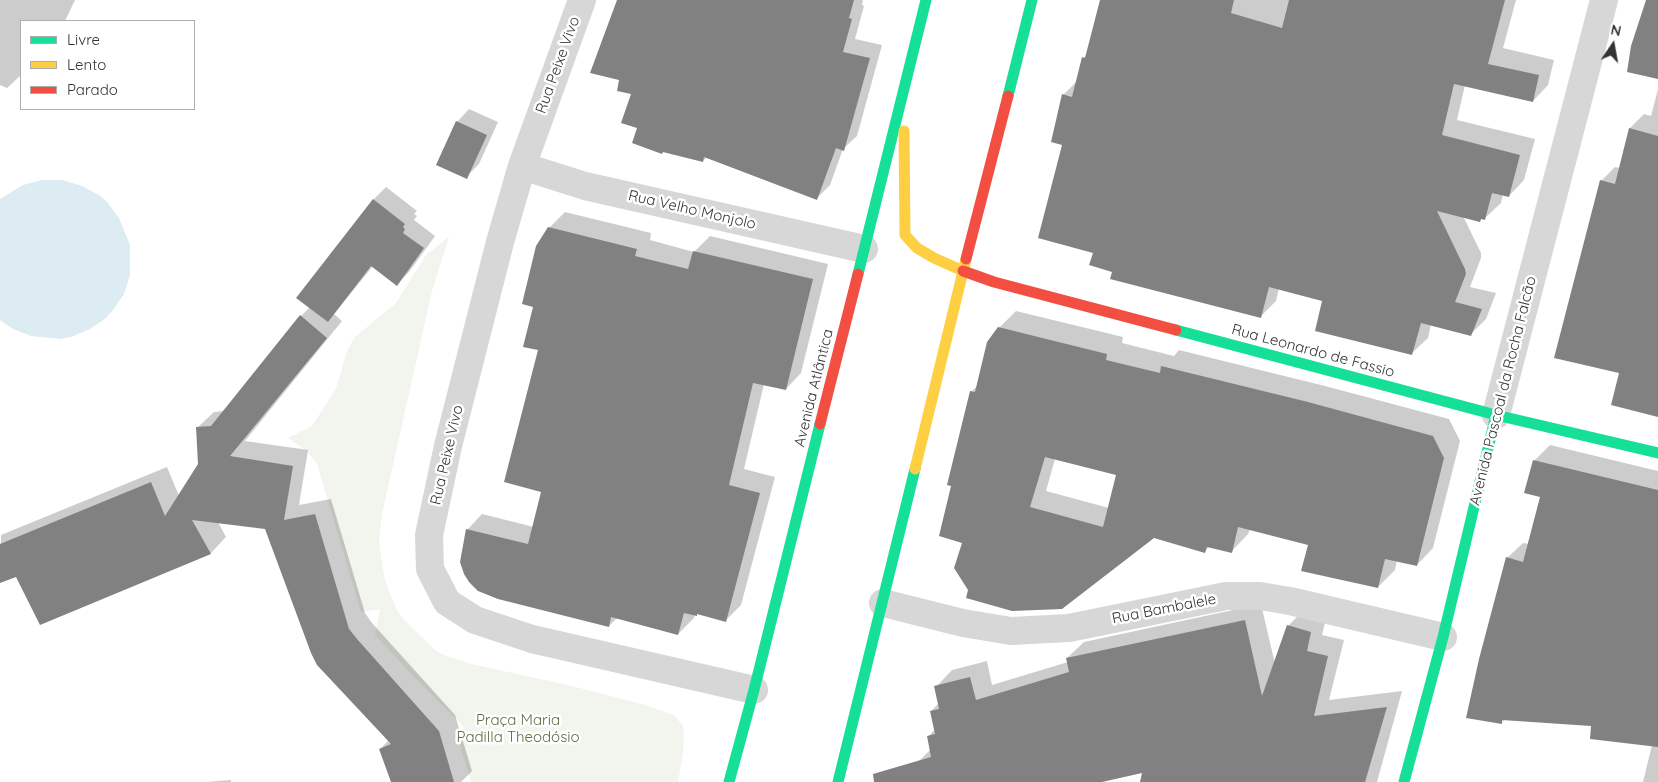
<!DOCTYPE html>
<html>
<head>
<meta charset="utf-8">
<style>
	body { margin:0 }
	#map { position:relative; width:1658px; height:782px; overflow:hidden; background:#fff; font-family:Quicksand,sans-serif }
	canvas { display:block }
	.legend { position:absolute; left:20px; top:20px; width:175px; height:90px; box-sizing:border-box; background:#fff; border:1px solid #adadad; margin:0; padding:6px 9px; list-style:none; font-size:15px; color:#333 }
	.legend li { display:flex; align-items:center; gap:10px; height:25px }
	.legend b { width:25px; border:1px solid #adadad }
	.north { position:absolute; left:1588px; top:20px; width:50px; height:50px; -webkit-text-stroke:4px #fff; paint-order:stroke; rotate:12deg; font-size:14px; font-weight:700; line-height:20px; text-align:center; color:#333 }
	.north::after { content:''; display:block; margin:auto; width:18px; height:22px; background:#333; clip-path:polygon(50% 0,100% 100%,50% 72%,0 100%) }
</style>
</head>
<body>
<div id="map">
<canvas width="1658" height="782"></canvas>
<ul class="legend">
<li><b style="height:6px;background:#16e098"></b>Livre</li>
<li><b style="height:6px;background:#ffcf43"></b>Lento</li>
<li><b style="height:6px;background:#f24e42"></b>Parado</li>
</ul>
<div class="north">N</div>
</div>
<script>
const ctx = document.querySelector('canvas').getContext('2d');
ctx.lineJoin = 'round';
function paint(path, color) {
  ctx.fillStyle = color;
  ctx.fill(path, 'evenodd');
}
function toPath(rows) {
  const path = new Path2D();
  for (const r of rows) {
    path.moveTo(r[0], r[1]);
    for (let i = 2; i < r.length; i += 2) path.lineTo(r[i], r[i + 1]);
  }
  return path;
}
function stroke(path, color, width, dash) {
  ctx.strokeStyle = color;
  ctx.lineWidth = width;
  ctx.lineCap = dash ? 'butt' : 'round';
  ctx.setLineDash(dash || []);
  ctx.stroke(path);
}
function write(font, color, halo, rows, align = 'center') {
  ctx.font = font + ' Quicksand,sans-serif';
  ctx.lineWidth = 5;
  ctx.setLineDash([]);
  ctx.textBaseline = 'middle';
  ctx.strokeStyle = halo;
  ctx.fillStyle = color;
  for (const [text, x, y, turn = 0] of rows) {
    ctx.save();
    ctx.translate(x, y);
    ctx.rotate((+turn || 0) * Math.PI / 180);
    ctx.textAlign = isNaN(turn) ? turn : align;
    if (halo) ctx.strokeText(text, 0, 0);
    ctx.fillText(text, 0, 0);
    ctx.restore();
  }
}
paint(toPath([
	[449,237,432,291,382,514,379,541,381,556,384,576,389,592,399,614,410,626,436,651,444,655,471,664,568,685,645,705,674,715,683,726,684,735,683,753,678,782,471,782,457,736,464,727,413,676,375,635,380,609,361,612,317,464,308,452,288,438,312,426,336,389,347,351,355,337,396,303,426,255]
]), '#f1f5ed');
paint(toPath([
	[42,180,62,180,82,186,99,195,107,202,119,218,130,245,130,275,124,294,113,310,106,318,90,329,71,337,61,339,31,336,13,329,0,320,0,199,23,185]
]), '#ddebf3');
paint(toPath([
	[0,0,75,0,65,21,21,21,21,75,7,88,0,85],
	[636,0,863,0,862,5,864,6,855,39,882,45,857,136,843,149,830,185,817,198,707,157,703,161,639,127,632,94],
	[1101,0,1516,0,1503,48,1554,60,1548,85,1533,101,1465,85,1457,120,1535,139,1524,180,1509,196,1503,194,1501,203,1485,218,1482,218,1480,220,1463,216,1481,253,1481,258,1470,287,1496,293,1486,319,1470,335,1431,324,1428,338,1412,353,1324,300,1279,288,1276,301,1260,317,1114,271,1095,252,1063,144,1063,95,1078,80,1084,58,1087,54],
	[1658,89,1658,415,1621,373,1601,181,1615,167,1620,168,1630,128,1644,114,1651,116],
	[469,109,498,122,479,164,466,177,457,122],
	[386,187,417,211,414,214,417,216,414,220,435,236,409,272,397,284,373,266,334,314,342,321,245,441,308,450,299,505,331,499,365,613,372,623,455,715,472,771,461,782,392,782,380,749,389,740,266,528,218,522,226,537,211,553,17,575,0,582,1,535,167,467,179,496,199,464,197,428,214,412,225,411,301,316,310,307,298,298,374,199],
	[565,212,651,233,650,240,694,252,710,236,828,264,801,373,786,389,764,384,744,469,775,477,741,605,725,621,698,613,695,614,694,618,678,634,617,618,609,626,467,530,482,514,534,527,542,491,540,350,534,306,549,228],
	[1016,311,1123,337,1122,343,1174,356,1179,350,1325,386,1449,419,1460,441,1433,548,1417,565,1397,560,1395,570,1378,587,1309,544,1250,529,1248,534,1232,551,1210,546,1204,551,1153,537,969,590,963,542,972,391,977,386,999,328],
	[1055,459,1117,474,1109,508,1046,491],
	[1550,445,1658,471,1658,782,1643,782,1652,745,1592,725,1506,719,1501,723,1507,558,1523,543,1529,544,1542,496,1534,461],
	[1261,604,1275,664,1288,626,1305,609,1327,615,1322,635,1344,640,1329,700,1402,691,1377,782,1141,782,1143,771,1098,782,920,782,918,762,931,749,929,736,935,729,931,711,939,703,936,687,952,670,987,661,992,685,1068,662,1067,658,1084,642],
	[231,780,231,782,206,782]
]), '#0003');
paint(toPath([
	[617,0,854,0,849,18,852,19,843,52,870,58,844,151,836,148,817,200,704,157,703,162,663,152,662,154,632,143,637,128,621,123,631,94,617,91,619,80,590,73],
	[1100,0,1234,0,1231,13,1282,28,1289,0,1505,0,1488,64,1539,75,1533,102,1454,84,1442,135,1520,155,1509,197,1492,193,1485,220,1481,219,1480,222,1437,211,1465,269,1466,274,1455,302,1482,309,1471,336,1421,323,1412,355,1315,331,1322,301,1269,287,1261,318,1110,279,1112,272,1089,265,1093,253,1038,238,1062,145,1051,142,1062,94,1072,97,1082,57,1085,58],
	[1646,0,1658,0,1658,79,1627,72,1631,46],
	[456,121,487,135,467,179,436,165],
	[1629,128,1658,136,1658,417,1611,405,1619,373,1554,358,1600,180,1615,184],
	[373,199,405,224,403,227,405,229,403,233,424,248,397,286,371,266,328,322,296,298],
	[548,227,637,249,635,256,688,269,693,251,813,279,786,390,753,383,729,485,760,493,726,622,697,614,697,616,684,613,678,635,611,617,609,627,498,599,478,591,469,582,464,574,460,562,466,529,528,544,541,492,504,482,538,350,523,347,533,307,522,304,536,246],
	[300,315,327,338,230,456,293,466,284,520,315,514,349,629,357,639,439,731,454,782,391,782,379,749,391,744,317,665,311,653,265,529,192,520,211,554,40,625,16,577,0,583,0,544,151,482,165,516,198,464,196,427,211,426],
	[998,327,1107,354,1106,360,1160,373,1161,366,1308,402,1433,436,1444,458,1417,566,1385,559,1378,588,1301,571,1308,545,1238,527,1232,553,1207,547,1205,553,1154,538,1062,609,1012,611,966,598,968,590,954,568,962,543,939,536,951,486,947,485,970,391,975,392,987,342],
	[1045,457,1116,475,1103,527,1030,507],
	[1533,460,1658,490,1658,747,1590,739,1591,726,1502,720,1502,724,1466,718,1479,659,1506,557,1523,562,1540,497,1524,493],
	[1245,620,1262,696,1287,625,1311,632,1307,651,1328,656,1314,716,1387,707,1365,782,1140,782,1142,773,1102,782,874,782,873,774,931,757,927,736,935,734,930,711,939,709,934,686,970,677,976,700,1069,672,1066,658]
]), '#818181');
stroke(toPath([
	[582,0,522,166,500,242,448,446,429,535,430,569,447,602,475,620,532,639,754,690],
	[522,166,585,186,864,249],
	[1496,415,1604,0],
	[883,603,963,623,1011,631,1069,628,1226,596,1260,596,1290,601,1443,637]
]), '#d7d7d7', 28);
stroke(toPath([
	[1008,96,1032,0],
	[858,274,926,0],
	[1176,330,1496,415,1658,453],
	[729,782,754,690,820,424],
	[838,782,915,469],
	[1404,782,1443,637,1496,415]
]), '#16e098', 11);
stroke(toPath([
	[904,131,905,235,917,248,934,258,963,271],
	[915,469,966,259]
]), '#ffcf43', 11);
stroke(toPath([
	[966,259,1008,96],
	[963,271,994,282,1176,330],
	[820,424,858,274]
]), '#f24e42', 11);
write('15px', '#333', '#fff', [
	["Rua Peixe Vivo",558,65,-70],
	["Rua Velho Monjolo",692,210,13],
	["Rua Leonardo de Fassio",1313,351,15],
	["Avenida Atlântica",814,388,-76],
	["Avenida Pascoal da Rocha Falcão",1503,391,-76],
	["Rua Peixe Vivo",447,455,-77],
	["Rua Bambalele",1164,609,-11]
]);
write('15px', '#56703f', '#fff', [
	["Praça Maria",518,720],
	["Padilla Theodósio",518,737]
]);
</script>
</body>
</html>
